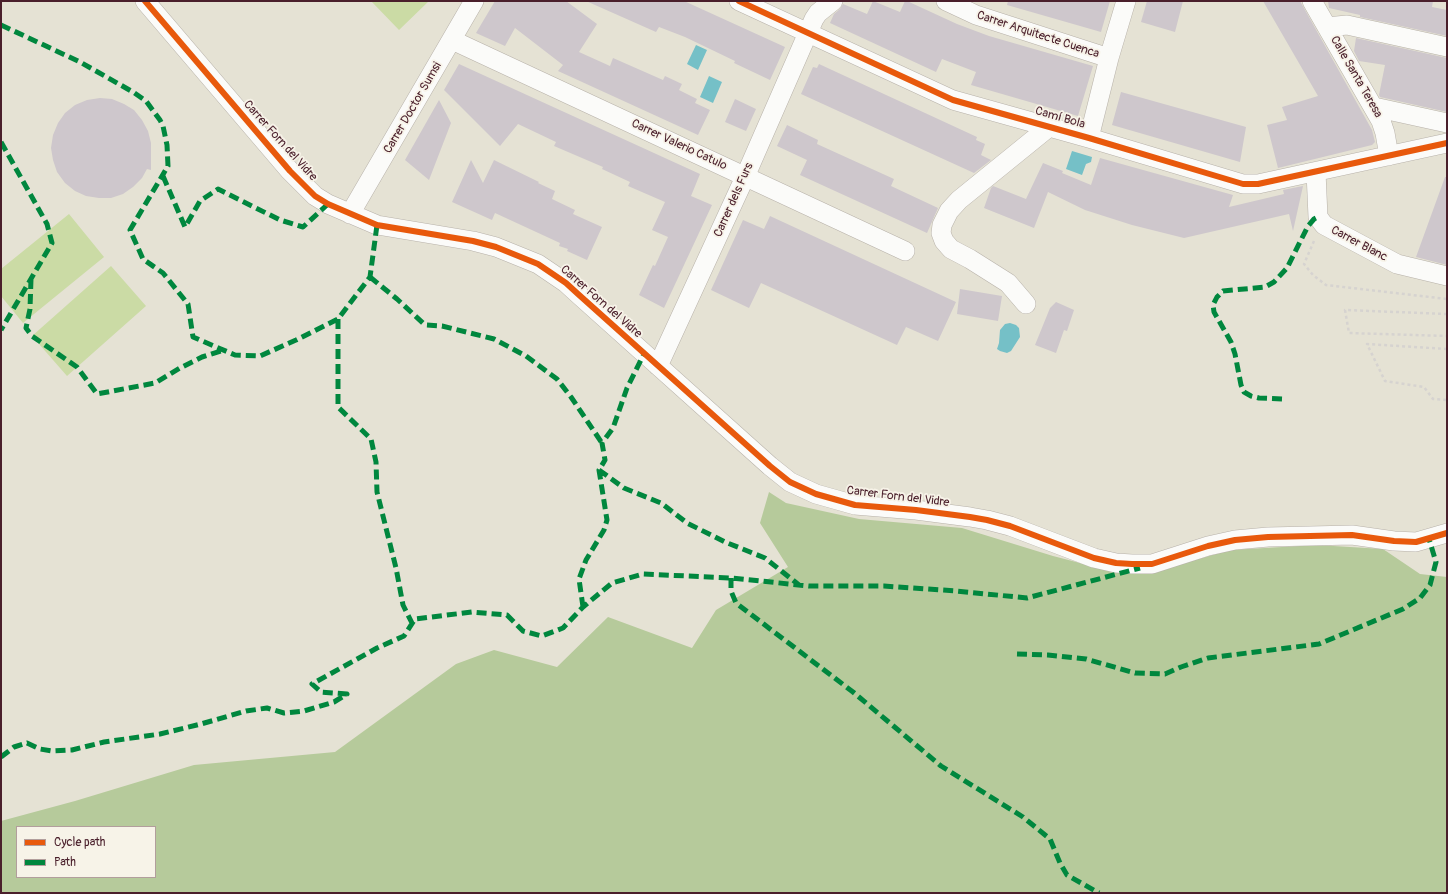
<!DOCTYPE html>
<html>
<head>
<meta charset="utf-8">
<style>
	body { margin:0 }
	#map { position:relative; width:1448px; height:894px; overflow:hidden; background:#e5e2d4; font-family:Pangolin,sans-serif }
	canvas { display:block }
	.frame { position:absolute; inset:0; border:2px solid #4a1f2b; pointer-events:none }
	.legend { position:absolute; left:16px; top:826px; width:140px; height:52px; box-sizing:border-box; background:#f7f3e8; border:1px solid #b29e9c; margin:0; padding:5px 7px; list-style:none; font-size:12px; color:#4a1f2b }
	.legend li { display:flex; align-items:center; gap:8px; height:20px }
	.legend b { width:20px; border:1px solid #b29e9c }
</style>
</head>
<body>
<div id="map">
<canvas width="1448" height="894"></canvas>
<div class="frame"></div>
<ul class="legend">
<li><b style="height:5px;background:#e8590c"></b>Cycle path</li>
<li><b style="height:5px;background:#00873e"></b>Path</li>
</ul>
</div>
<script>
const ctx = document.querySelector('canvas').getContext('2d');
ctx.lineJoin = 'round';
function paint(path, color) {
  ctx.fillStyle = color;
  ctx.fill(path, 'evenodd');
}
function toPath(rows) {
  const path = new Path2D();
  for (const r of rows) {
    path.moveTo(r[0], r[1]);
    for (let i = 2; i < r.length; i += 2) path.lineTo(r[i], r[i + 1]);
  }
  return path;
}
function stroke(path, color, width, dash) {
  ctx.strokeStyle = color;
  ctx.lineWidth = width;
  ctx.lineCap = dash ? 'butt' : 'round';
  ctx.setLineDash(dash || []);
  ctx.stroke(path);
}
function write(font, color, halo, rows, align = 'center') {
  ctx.font = font + ' Pangolin,sans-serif';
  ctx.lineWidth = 3.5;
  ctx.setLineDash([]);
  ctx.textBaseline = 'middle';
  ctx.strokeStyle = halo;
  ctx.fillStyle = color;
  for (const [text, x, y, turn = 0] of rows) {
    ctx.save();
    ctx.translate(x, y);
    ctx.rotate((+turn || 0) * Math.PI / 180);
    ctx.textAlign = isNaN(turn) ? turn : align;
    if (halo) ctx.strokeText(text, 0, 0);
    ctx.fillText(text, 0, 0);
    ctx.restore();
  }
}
paint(toPath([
	[371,1,429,1,399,30],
	[69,214,104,257,23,323,1,296,1,269],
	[111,266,146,306,67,376,32,336]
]), '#cbdba5');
paint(toPath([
	[769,492,786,503,859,519,962,528,1053,556,1107,570,1153,572,1230,550,1317,545,1383,549,1420,574,1447,577,1447,893,1,893,1,821,75,801,194,765,335,752,456,664,494,650,557,667,608,617,692,648,716,610,788,567,760,523],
	[17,827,155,827,155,877,17,877]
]), '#b6ca9b');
paint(toPath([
	[696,45,707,50,698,70,687,64],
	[709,76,722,82,713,103,700,97],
	[1072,151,1092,157,1091,162,1086,164,1082,175,1066,169],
	[1010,323,1016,325,1019,328,1020,337,1011,351,1007,353,1000,351,997,349,999,343,1000,330,1005,324]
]), '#75c0c7');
paint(toPath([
	[495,1,566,1,597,24,579,52,610,66,613,58,663,80,665,76,682,84,679,90,697,99,695,103,710,110,698,135,558,71,563,65,515,28,505,46,476,33],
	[586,1,684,1,785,47,770,80,734,63,735,61,685,37,659,27,656,32],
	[873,1,900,12,905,1,907,1,957,24,989,36,1093,66,1078,116,971,85,976,72,942,59,936,72,830,23,834,14,840,9,843,4,867,14],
	[1008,1,1110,1,1101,32,1007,5],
	[1147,1,1183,1,1175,32,1141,22],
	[1263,1,1300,1,1372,130,1375,142,1372,145,1278,168,1267,125,1287,120,1282,107,1318,96],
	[1328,1,1433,1,1432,7,1447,10,1447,36,1360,17,1360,15,1329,8],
	[1356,38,1447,58,1447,112,1380,97,1379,95,1385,65,1359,61,1354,51],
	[459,64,700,174,691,196,712,205,664,308,639,295,653,265,655,266,668,237,652,230,665,202,628,186,630,182,602,169,603,167,554,146,556,142,518,124,500,146,444,90],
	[819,64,977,137,976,140,985,144,981,155,991,160,974,173,801,94,813,67,817,68],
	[1121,92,1246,127,1240,162,1112,125],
	[100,98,112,99,124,104,134,110,142,120,148,131,151,143,151,170,147,169,142,178,133,187,123,194,111,198,99,198,86,196,75,191,65,183,57,172,53,160,51,148,53,135,58,123,65,113,75,105,87,100],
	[735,99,756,109,746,131,725,122],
	[439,100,451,123,429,180,405,160],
	[787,125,818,140,817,144,894,179,891,186,938,208,927,233,800,175,807,160,777,146],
	[1100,158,1233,195,1229,207,1284,194,1283,190,1303,186,1293,231,1289,214,1184,238,1132,225,1085,210,1048,192,1034,228,984,208,991,188,993,186,1026,199,1043,163,1063,171,1062,173,1091,185],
	[471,160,483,183,494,160,539,182,538,183,555,191,552,199,575,210,573,214,602,227,587,260,567,251,568,249,559,246,560,243,495,213,492,220,452,202],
	[1445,177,1447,177,1447,265,1416,257],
	[770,216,956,302,938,341,906,327,897,345,761,283,749,308,711,290,743,220,764,229],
	[960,289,1002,296,998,321,957,314],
	[1056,302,1074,310,1067,331,1064,330,1056,353,1035,345,1050,308]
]), '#cec7cc');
const minor = toPath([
	[145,1,290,171,315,196,328,204,377,225,473,241,496,247,538,264,566,283,578,294,770,466,790,482,816,494,855,505,916,510,970,517,987,520,1010,526,1094,558,1116,563,1132,564,1152,564,1208,546,1235,540,1268,537,1352,535,1394,541,1416,542,1447,533],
	[739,1,953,100,1089,138,1243,184,1258,184,1447,143],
	[946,1,976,15,1109,58],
	[1312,1,1381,121,1385,133,1389,156],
	[1327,27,1347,25,1447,47],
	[452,40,905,251],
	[1374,107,1447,123],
	[1089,138,1109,58,1126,1],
	[1316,172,1318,217,1324,225,1397,264,1447,276],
	[350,214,474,1],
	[1026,304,1008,283,970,259,951,249,944,241,941,233,942,225,949,211,959,200,1049,127],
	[658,366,745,177,814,19,818,13,833,1]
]);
stroke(minor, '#b7b1a9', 20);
stroke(toPath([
	[1314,241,1304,264,1313,275,1326,285,1447,299],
	[1447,314,1345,310,1349,333,1447,336],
	[1447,349,1367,344,1385,381,1424,387,1433,399,1447,400]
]), '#d6d3d0', 2.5, [3, 3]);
stroke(minor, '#fbfbf9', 19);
stroke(toPath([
	[1,25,80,62,133,92,146,101,160,120,163,126,167,145,168,166,130,230,143,259,163,273,188,304,193,337,235,355,260,356,296,340,338,319,370,277,377,225],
	[1,142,47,224,52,243,1,330],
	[163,176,185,227,200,201,218,189,280,220,303,227,328,204],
	[370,277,397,299,425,325,442,326,494,339,526,356,557,379,571,397,602,443],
	[31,279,30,309,26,328,32,336,77,367,97,394,155,383,180,368,202,357,224,350],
	[338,319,338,407,371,439,376,462,377,492,396,568,403,605,412,623],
	[1282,399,1259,398,1251,396,1244,392,1241,385,1235,354,1231,342,1214,312,1213,305,1217,297,1223,291,1265,287,1274,282,1287,268,1308,226,1314,219,1318,217],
	[599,470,624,488,661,503,687,523,725,542,765,558,799,585],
	[731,578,731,591,736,603,853,692,941,766,1023,817,1050,839,1060,863,1067,875,1099,893],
	[583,607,579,579,586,560,604,530,607,520,599,470,605,460,602,443,613,428,627,388,644,354],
	[1017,654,1048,655,1086,659,1135,673,1165,674,1181,667,1208,658,1319,644,1403,609,1420,598,1430,585,1436,562,1429,539],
	[1,757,14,747,27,743,40,749,52,751,72,750,104,742,160,734,201,724,246,711,267,708,284,713,304,711,334,702,347,694,321,692,312,684,377,648,404,636,415,619,472,612,507,615,523,631,542,636,563,628,583,607,612,583,643,574,731,578,809,586,884,586,956,591,1027,598,1140,568]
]), '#00873e', 5, [10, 5]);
stroke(toPath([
	[145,1,290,171,315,196,328,204,377,225,473,241,496,247,538,264,566,283,578,294,770,466,790,482,816,494,855,505,916,510,970,517,987,520,1010,526,1094,558,1116,563,1132,564,1152,564,1208,546,1235,540,1268,537,1352,535,1394,541,1416,542,1447,533],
	[739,1,953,100,1089,138,1243,184,1258,184,1447,143]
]), '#e8590c', 6);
write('12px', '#4a1f2b', '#f7f3e8', [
	["Carrer Arquitecte Cuenca",1038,35,18],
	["Calle Santa Teresa",1356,77,60],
	["Carrer Doctor Sumsi",413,108,-60],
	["Camí Bola",1060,118,16],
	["Carrer Forn del Vidre",280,141,48],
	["Carrer Valerio Catulo",679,145,25],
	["Carrer dels Furs",734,200,-66],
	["Carrer Blanc",1359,244,28],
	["Carrer Forn del Vidre",601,302,41],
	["Carrer Forn del Vidre",898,497,7]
]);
</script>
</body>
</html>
